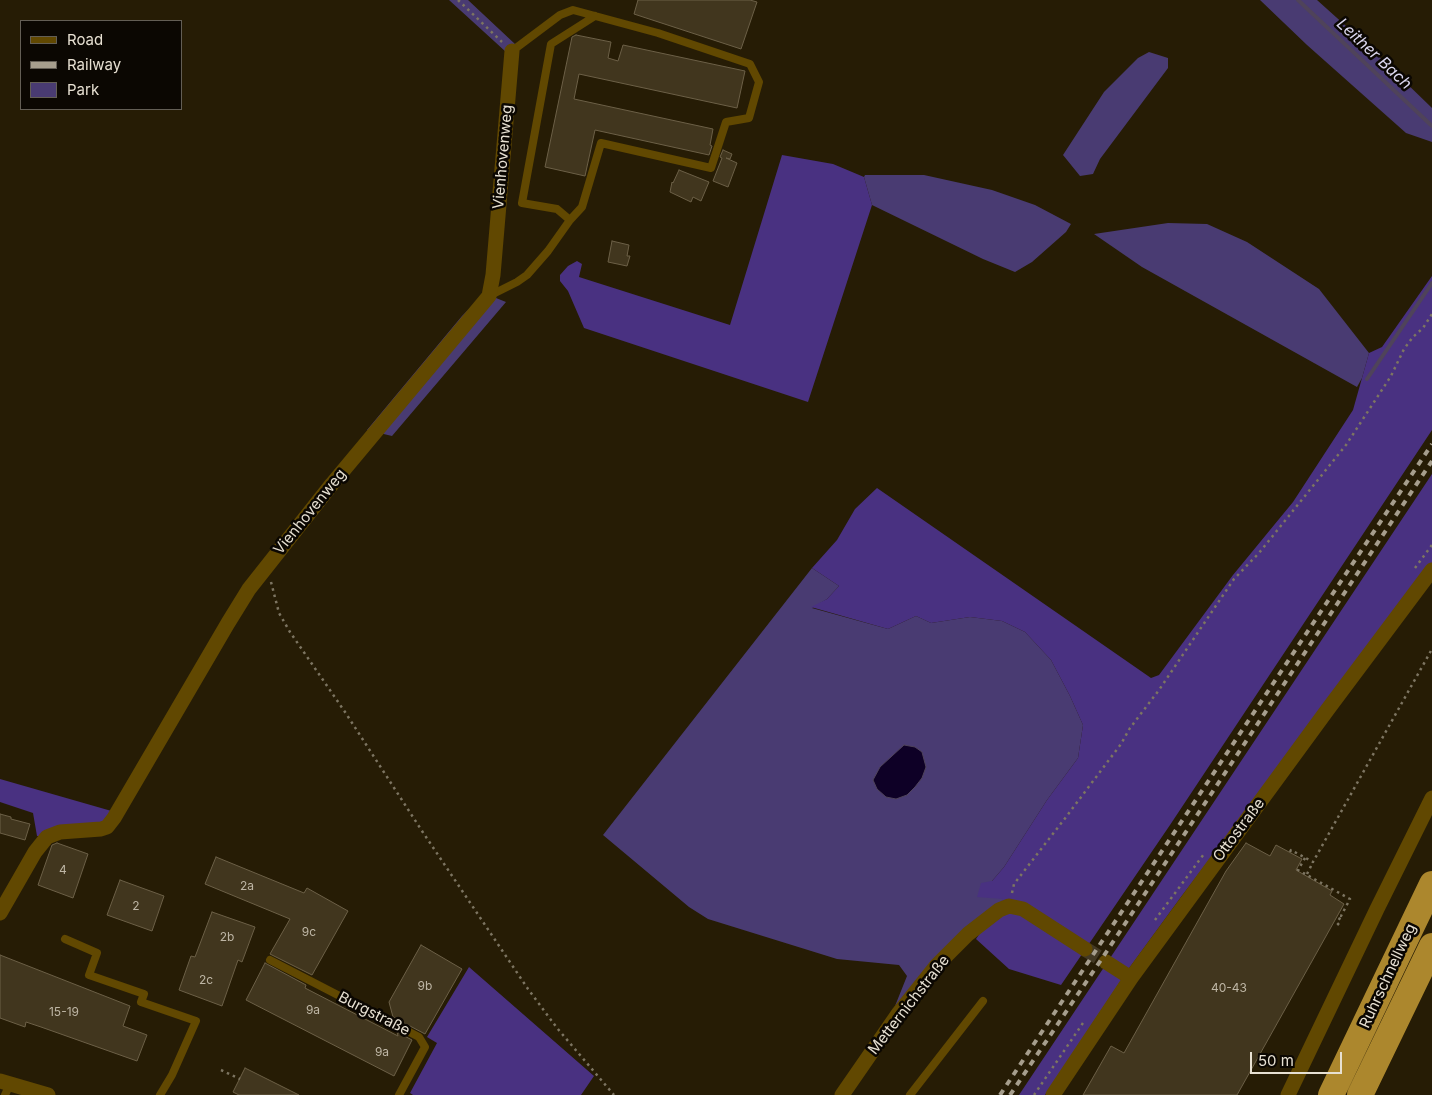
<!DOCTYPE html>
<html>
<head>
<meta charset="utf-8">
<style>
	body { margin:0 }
	#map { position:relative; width:1432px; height:1095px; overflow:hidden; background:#261c05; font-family:Inter,sans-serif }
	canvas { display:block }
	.legend { position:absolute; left:20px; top:20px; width:162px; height:90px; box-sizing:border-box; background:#0b0702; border:1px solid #635e55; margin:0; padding:6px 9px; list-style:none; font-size:15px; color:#e7e0d2 }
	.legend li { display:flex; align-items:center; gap:10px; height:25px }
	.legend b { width:25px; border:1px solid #635e55 }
	.scale { position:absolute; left:1250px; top:1052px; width:92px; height:22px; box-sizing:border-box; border:2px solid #e7e0d2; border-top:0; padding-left:6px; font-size:15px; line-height:18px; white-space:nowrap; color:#e7e0d2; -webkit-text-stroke:4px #0b0702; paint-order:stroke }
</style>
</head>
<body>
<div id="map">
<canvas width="1432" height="1095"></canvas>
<ul class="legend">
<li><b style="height:6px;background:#614801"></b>Road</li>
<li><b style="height:6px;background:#a69e8d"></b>Railway</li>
<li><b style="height:14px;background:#493b72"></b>Park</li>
</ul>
<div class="scale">50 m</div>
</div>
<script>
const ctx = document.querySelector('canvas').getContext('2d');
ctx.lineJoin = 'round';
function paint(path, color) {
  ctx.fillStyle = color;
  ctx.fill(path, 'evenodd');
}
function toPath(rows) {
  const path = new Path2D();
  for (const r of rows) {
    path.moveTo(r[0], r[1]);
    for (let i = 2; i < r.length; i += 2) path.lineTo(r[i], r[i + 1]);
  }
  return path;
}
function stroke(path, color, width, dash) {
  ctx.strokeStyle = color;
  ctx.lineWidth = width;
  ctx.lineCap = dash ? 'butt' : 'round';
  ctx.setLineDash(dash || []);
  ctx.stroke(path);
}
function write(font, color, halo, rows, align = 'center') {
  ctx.font = font + ' Inter,sans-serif';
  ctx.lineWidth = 5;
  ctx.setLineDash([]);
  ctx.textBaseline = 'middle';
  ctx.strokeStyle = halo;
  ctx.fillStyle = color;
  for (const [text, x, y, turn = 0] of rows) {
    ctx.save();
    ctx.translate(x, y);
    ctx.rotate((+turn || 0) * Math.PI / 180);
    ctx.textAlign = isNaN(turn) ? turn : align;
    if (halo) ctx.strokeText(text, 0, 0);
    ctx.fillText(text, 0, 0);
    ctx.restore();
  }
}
paint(toPath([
	[449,0,468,0,515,44,506,52],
	[1260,0,1317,0,1366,44,1432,108,1432,142,1406,133,1307,45],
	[1149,52,1168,58,1168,68,1100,159,1093,174,1080,176,1063,155,1104,92,1138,58],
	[865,175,924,175,992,190,1035,205,1071,224,1066,232,1032,262,1015,272,983,259,872,205,864,177],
	[1168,223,1207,224,1247,242,1319,289,1369,353,1362,378,1357,387,1142,267,1094,234],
	[486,294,506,302,392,436,367,430,462,316,478,300],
	[812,568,839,586,827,599,812,608,888,629,916,616,931,623,970,617,1002,621,1025,632,1051,660,1070,696,1083,725,1078,758,1047,800,1004,867,992,881,1004,899,936,960,895,1006,907,976,899,965,837,959,708,919,689,907,603,835]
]), '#493b72');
paint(toPath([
	[782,155,833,164,864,177,872,205,808,402,584,328,568,291,560,281,560,275,568,266,577,261,582,264,579,277,730,325],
	[1432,276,1432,430,1170,825,1061,985,1009,969,976,939,1003,899,977,897,981,883,992,881,1004,867,1047,800,1078,758,1083,725,1070,696,1051,660,1025,632,1002,621,970,617,931,623,916,616,888,629,811,607,827,599,839,586,812,568,837,540,855,509,877,488,1151,678,1159,675,1233,575,1293,502,1353,410,1369,353,1382,347],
	[1432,474,1432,566,1181,897,1130,967,1045,1095,1019,1095],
	[0,779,115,812,104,824,46,836,37,836,33,813,0,802],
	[469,967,594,1076,581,1095,413,1095,410,1093,437,1043,427,1037]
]), '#493181');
const water = toPath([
	[904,745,915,747,922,752,926,767,922,778,915,787,907,795,896,799,886,797,877,789,873,780,880,767,904,745]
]);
paint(water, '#0e0026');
stroke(water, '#4f435a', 1);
stroke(toPath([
	[1298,0,1432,126],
	[1367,379,1432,283]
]), '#4f435a', 4);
const building = toPath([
	[638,0,750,0,757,2,741,49,634,14,638,0],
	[576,35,611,42,608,58,618,61,623,45,745,71,737,108,579,74,574,99,713,129,710,145,712,146,709,155,595,130,585,176,545,167,572,37,576,35],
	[723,150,732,154,730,159,726,158,737,163,728,187,713,181,722,158,720,157,723,150],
	[679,170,709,182,701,201,693,197,691,202,670,192,672,182,673,183,679,170],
	[612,241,629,245,627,256,630,256,627,266,608,262,612,241],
	[0,814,11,817,11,819,30,824,25,840,0,833,0,814],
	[57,843,88,854,73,898,38,885,52,845,57,843],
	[1246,843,1270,856,1276,845,1302,859,1296,870,1332,891,1330,895,1344,904,1237,1095,1083,1095,1111,1046,1124,1053,1226,871,1246,843],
	[216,857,304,893,307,888,348,911,312,975,270,954,290,919,205,884,216,857],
	[120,880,164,896,152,931,107,915,120,880],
	[212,912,255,927,242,962,238,960,222,1006,179,990,191,956,195,957,212,912],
	[421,945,462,969,425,1034,393,1017,389,1002,421,945],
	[0,955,130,1006,123,1026,147,1035,137,1061,41,1027,26,1022,25,1027,0,1018,0,955],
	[265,963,306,985,305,988,398,1036,397,1032,412,1040,394,1076,246,1000,265,963],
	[245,1068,299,1095,239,1095,233,1092,245,1068]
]);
paint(building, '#41361e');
stroke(building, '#6c6047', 1);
stroke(toPath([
	[1085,949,1106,962]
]), '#433924', 15, [15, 8]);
stroke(toPath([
	[458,0,502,42],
	[1415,568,1432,545],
	[271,582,279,613,290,632,345,712,422,831,528,989,557,1028,614,1095],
	[1290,852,1291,850,1313,862,1432,649],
	[1305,858,1298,870,1350,899,1341,916,1338,915],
	[1307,874,1313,862],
	[1012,893,1014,884,1066,817,1121,744,1130,728,1159,690,1234,579,1259,553,1346,445,1391,376,1404,349,1413,337,1423,328,1432,314],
	[1155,920,1204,854],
	[1339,925,1337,923,1341,916],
	[221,1070,240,1079],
	[1034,1095,1083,1023]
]), '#7d7562', 2.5, [2.5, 4]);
stroke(toPath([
	[570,220,557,209,522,203,551,44,595,16],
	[489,296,517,282,527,275,548,251,570,220,582,207,601,143,711,168,726,122,749,118,759,82,750,64,658,33,573,10,560,15,512,51],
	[65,939,97,953,89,975,144,994,141,1002,196,1021,172,1075,160,1095],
	[270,960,419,1037,425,1047,399,1095],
	[5,1095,10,1084],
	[910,1095,983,1001]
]), '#614801', 8);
stroke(toPath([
	[0,913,35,852,47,837,60,832,101,829,107,827,114,818,228,623,249,589,332,484,489,296,493,275,512,51],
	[1106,962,1131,978],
	[0,1081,48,1095],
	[842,1095,898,1014,937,965,968,934,999,910,1009,906,1023,909,1085,949],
	[1053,1095,1131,978,1328,709,1432,570],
	[1288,1095,1377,909,1432,798]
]), '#614801', 15);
stroke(toPath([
	[1331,1095,1432,884],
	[1360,1095,1432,946]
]), '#ac872d', 26);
stroke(toPath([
	[1000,1095,1432,444],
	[1010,1095,1107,951,1432,461]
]), '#a69e8d', 4, [6, 6]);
write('12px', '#beb6a5', null, [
	["4",63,870],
	["2a",247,886],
	["2",136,906],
	["9c",309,932],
	["2b",227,937],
	["2c",206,980],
	["9b",425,986],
	["40-43",1229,988],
	["9a",313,1010],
	["15-19",64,1012],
	["9a",382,1052]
]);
write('15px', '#e7e0d2', '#0b0702', [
	["Vienhovenweg",503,157,-85],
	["Vienhovenweg",310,512,-51],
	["Ottostraße",1239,830,-53],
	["Ruhrschnellweg",1388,976,-65],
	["Metternichstraße",909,1005,-52],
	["Burgstraße",374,1014,27]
]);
write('italic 16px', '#dad6ed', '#0b0702', [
	["Leither Bach",1374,54,43]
]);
</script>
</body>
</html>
